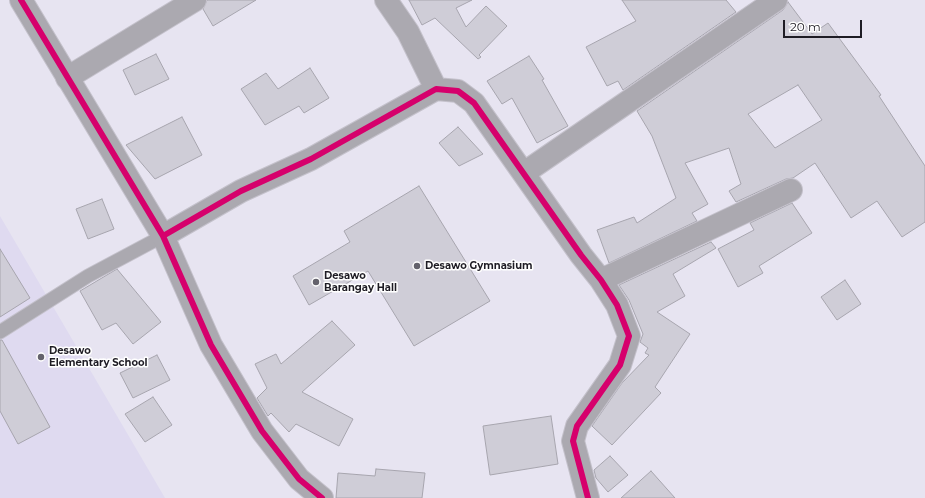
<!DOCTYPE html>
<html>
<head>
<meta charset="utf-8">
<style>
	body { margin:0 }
	#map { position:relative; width:925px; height:498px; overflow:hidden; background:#e7e4f1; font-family:Montserrat,sans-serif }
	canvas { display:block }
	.scale { position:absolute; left:783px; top:20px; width:79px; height:18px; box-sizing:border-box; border:2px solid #1e1c24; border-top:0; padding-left:5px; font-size:12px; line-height:14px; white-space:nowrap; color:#1e1c24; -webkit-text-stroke:3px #fff; paint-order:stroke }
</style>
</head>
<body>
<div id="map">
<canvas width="925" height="498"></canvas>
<div class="scale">20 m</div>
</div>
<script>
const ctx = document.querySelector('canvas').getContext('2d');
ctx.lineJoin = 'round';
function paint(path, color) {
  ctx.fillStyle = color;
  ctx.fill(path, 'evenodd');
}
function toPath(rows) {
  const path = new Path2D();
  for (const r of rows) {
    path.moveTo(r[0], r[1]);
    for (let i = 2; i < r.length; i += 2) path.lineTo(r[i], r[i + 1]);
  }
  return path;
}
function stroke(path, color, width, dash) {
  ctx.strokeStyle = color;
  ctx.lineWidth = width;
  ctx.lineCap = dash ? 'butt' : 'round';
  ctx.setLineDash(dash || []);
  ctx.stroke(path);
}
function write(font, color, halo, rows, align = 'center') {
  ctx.font = font + ' Montserrat,sans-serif';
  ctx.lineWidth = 3;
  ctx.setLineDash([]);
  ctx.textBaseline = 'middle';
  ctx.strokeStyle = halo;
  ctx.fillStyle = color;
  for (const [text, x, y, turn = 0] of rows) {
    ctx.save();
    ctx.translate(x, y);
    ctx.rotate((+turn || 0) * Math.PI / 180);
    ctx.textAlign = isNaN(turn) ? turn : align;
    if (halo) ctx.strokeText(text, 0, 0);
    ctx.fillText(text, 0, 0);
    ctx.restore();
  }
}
paint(toPath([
	[0,216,165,498,0,498]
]), '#dfdaf0');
const building = toPath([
	[207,0,256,0,213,26,203,9,207,0],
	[409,0,472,0,456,8,466,27,486,6,507,26,479,55,481,57,478,59,435,18,422,25,409,0],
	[622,0,726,0,736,12,623,90,618,81,607,86,586,47,636,21,622,0],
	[788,2,812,34,828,23,881,95,879,96,925,166,925,222,902,237,877,201,851,218,815,163,793,178,786,179,736,202,729,191,741,184,729,148,685,163,708,204,692,213,697,221,609,263,597,230,634,217,637,223,676,198,652,136,637,111,783,10,788,2],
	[798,85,822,120,775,148,748,114,798,85],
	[156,54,169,79,135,95,123,70,156,54],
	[529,56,544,79,542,80,568,126,537,143,512,98,502,104,487,81,529,56],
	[310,68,329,98,304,113,299,106,265,125,241,89,266,73,278,89,310,68],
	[182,117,202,155,155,179,126,145,182,117],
	[458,127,483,154,459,166,439,143,458,127],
	[419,186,490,301,414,346,368,271,309,305,293,276,350,242,344,231,419,186],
	[102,199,114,229,88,239,76,209,102,199],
	[792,203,812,233,759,266,763,273,738,287,718,249,754,230,750,223,792,203],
	[711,242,716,248,673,274,685,296,657,312,690,334,655,387,661,393,612,445,592,426,622,383,649,355,645,353,648,348,640,342,643,334,629,300,619,285,711,242],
	[0,249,30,298,0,317,0,249],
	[117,269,161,322,133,344,116,323,102,330,80,291,117,269],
	[845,280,861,304,837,320,821,297,845,280],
	[332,321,355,345,302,392,353,419,339,446,296,424,289,432,271,413,268,416,257,398,267,388,255,364,276,354,281,364,332,321],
	[0,340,2,340,50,427,18,444,0,411,0,340],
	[157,355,170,380,133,398,120,373,157,355],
	[153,397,172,425,145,442,125,414,153,397],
	[551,416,558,464,490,475,483,426,551,416],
	[610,456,628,475,608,492,596,478,594,470,610,456],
	[376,469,425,473,422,498,336,498,338,473,375,476,376,469],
	[651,471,675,498,621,498,651,471]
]);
paint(building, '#cfcdd7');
stroke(building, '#a7a5ae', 1);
const service = toPath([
	[0,332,88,276,163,236]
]);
const minor = toPath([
	[386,0,408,32,436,89],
	[67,78,195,0],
	[524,173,776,0],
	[601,280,791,190],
	[322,498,299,479,262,431,211,345,163,236,241,191,311,159,436,89,458,91,474,103,581,255,601,280,617,305,629,336,620,365,577,426,573,441,588,498]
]);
const tertiary = toPath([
	[21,0,163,236]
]);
stroke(service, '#c4c1cb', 15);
stroke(minor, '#c4c1cb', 24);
stroke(tertiary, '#c4c1cb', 24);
stroke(service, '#aba9b0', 13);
stroke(minor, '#aba9b0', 22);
stroke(tertiary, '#aba9b0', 22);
stroke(toPath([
	[21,0,163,236,211,345,262,431,299,479,322,498],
	[163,236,241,191,311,159,436,89,458,91,474,103,581,255,601,280,617,305,629,336,620,365,577,426,573,441,588,498]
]), '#d6006c', 6);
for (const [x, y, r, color] of [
	[417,266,4,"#64626c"],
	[316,282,4,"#64626c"],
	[41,357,4,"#64626c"]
]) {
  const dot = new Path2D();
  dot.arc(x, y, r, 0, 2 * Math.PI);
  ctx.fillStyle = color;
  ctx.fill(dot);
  stroke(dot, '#fff', 1.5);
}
write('bold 10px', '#1e1c24', '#fff', [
	["Desawo Gymnasium",425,266],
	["Desawo",324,276],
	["Barangay Hall",324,288],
	["Desawo",49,351],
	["Elementary School",49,363]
], 'left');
</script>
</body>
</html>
